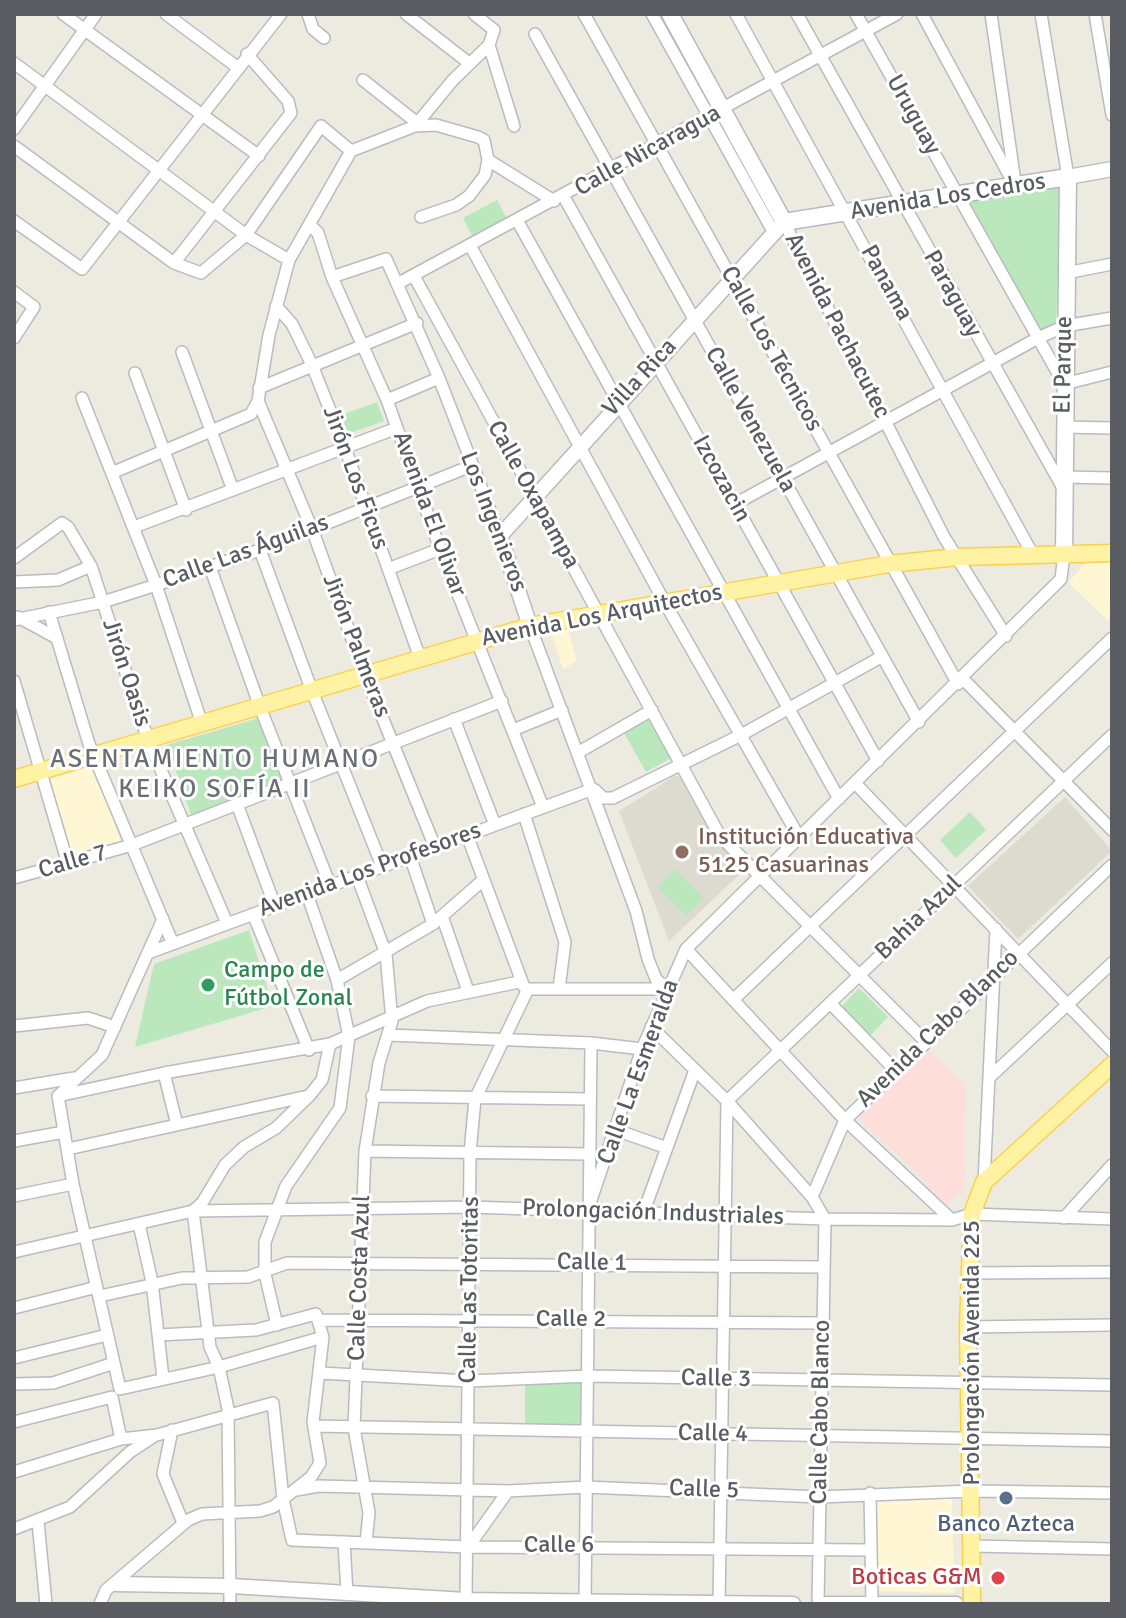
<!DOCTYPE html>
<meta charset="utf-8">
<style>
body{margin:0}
#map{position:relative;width:1126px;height:1618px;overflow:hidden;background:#edebe0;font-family:Signika,sans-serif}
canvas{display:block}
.frame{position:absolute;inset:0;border:16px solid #595d62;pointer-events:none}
</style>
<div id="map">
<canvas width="1126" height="1618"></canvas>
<div class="frame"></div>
</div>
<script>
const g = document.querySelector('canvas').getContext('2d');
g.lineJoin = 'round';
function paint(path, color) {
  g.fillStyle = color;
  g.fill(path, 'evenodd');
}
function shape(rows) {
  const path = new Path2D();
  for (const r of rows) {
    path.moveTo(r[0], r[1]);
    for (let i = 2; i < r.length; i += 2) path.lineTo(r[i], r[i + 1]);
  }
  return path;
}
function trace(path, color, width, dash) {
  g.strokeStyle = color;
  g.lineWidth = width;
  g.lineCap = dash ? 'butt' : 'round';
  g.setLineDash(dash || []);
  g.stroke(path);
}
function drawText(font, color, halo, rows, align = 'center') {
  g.font = font + ' Signika,sans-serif';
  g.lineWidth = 6;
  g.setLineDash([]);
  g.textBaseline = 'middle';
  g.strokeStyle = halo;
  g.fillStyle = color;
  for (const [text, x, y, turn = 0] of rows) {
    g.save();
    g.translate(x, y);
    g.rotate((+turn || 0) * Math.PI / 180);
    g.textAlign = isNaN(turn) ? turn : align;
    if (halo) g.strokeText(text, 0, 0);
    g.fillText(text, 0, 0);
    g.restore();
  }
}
paint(shape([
 [1090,559,1112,559,1109,622,1068,582],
 [567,625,577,661,563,669,550,630],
 [94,766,121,842,72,856,47,780],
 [874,1497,952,1499,954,1593,875,1591]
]), '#fff6d3');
paint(shape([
 [675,776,683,777,744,870,669,941,619,811],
 [1065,797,1112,851,1018,939,968,886]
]), '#dddacf');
paint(shape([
 [930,1050,966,1085,965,1189,948,1204,941,1204,927,1189,929,1184,861,1121,860,1116]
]), '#fddeda');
paint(shape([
 [1061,184,1056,325,1037,332,964,199],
 [497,200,508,221,474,239,463,218],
 [377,402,384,421,348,434,341,415],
 [259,718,284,782,191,815,167,745],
 [649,719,671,758,646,772,624,733],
 [970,812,986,830,956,858,940,840],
 [675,869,704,898,686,916,657,887],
 [249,930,273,1006,135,1047,154,964],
 [859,988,888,1017,869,1037,840,1008],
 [525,1380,583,1380,581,1427,525,1425]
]), '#bae7bc');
const minor = shape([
 [63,14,259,156],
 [166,14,237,67],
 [308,14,313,29,324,38],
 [406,14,469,63],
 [584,14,958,684],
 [652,14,774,233],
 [736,14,1033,555],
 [797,14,1063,488],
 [856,14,1064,384,1112,372],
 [922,14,1015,186],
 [991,14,1015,182],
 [1041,14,1068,177],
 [1095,14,1112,115],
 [535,34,919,722],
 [489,45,514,126],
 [14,63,246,235,289,260,269,335,258,401,251,414,114,472],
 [363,80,416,122],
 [415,126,453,80,489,45,494,30,474,14],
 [14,129,96,14],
 [14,146,174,263,201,273,246,235,321,126,351,151],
 [564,197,878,761],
 [421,217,456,205,469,196,485,175,488,160],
 [517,220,839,799],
 [14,221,82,269,281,14],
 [784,222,944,537,1006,636],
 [310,225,318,233,332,277,387,400,440,549,543,807],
 [471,247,665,603,799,837],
 [289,260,351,151,415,126,436,125,478,137,484,140,488,160,554,201],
 [174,263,291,113,288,101,247,54],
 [1066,273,1112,264],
 [414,276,720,836,925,1041],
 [332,277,386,259,439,378,500,536],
 [397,284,897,14],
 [14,292,34,307,14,338],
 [276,306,292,324,312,365,345,448,420,658],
 [182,352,233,490],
 [135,373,186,510],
 [259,388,417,323],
 [82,398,156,585,202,724],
 [387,400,439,378],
 [258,401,312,529,365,675,435,847],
 [1063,427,1112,428],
 [1063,477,1112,478],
 [735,504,1038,338,1065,326,1112,318],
 [134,527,397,428],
 [260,550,312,691,382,866],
 [14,558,62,523,68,527,91,566,148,740,227,923],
 [210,567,260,707,330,885],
 [388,569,440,549],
 [14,582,58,580,91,566],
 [49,612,89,744,173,944],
 [18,617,55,637],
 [14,620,103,602,156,585,260,550,471,466],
 [530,626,636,911,648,959,656,979,666,989],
 [963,679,1112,830],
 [14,681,68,864],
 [454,719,495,825],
 [513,730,562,710],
 [579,752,652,710],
 [855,783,1112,1051],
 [595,790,603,798,613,798,741,735,881,657],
 [237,804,275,906],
 [524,814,565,942,559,989],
 [467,835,524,987],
 [410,856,433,924],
 [357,876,386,954,392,1021,379,1063,365,1151,354,1428,369,1513,366,1542],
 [14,878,132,845,502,701],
 [253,914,309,1050],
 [442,916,468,991],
 [163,919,102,1055,58,1096,73,1184,120,1389,219,1367,323,1337],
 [686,949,845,1120,952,1220],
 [148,953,593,789],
 [337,980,433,924,482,881],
 [528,989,666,989],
 [733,1000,1112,638],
 [830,1003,895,1070],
 [14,1026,88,1018,115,1027],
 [651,1027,727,1101,812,1197],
 [388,1035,591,1043,642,1049],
 [164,1073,177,1125],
 [991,1076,1112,963],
 [14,1088,74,1078],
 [58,1096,164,1073,330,1044],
 [372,1096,588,1099],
 [616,1130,667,1148],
 [14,1141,64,1132],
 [68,1149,308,1096],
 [365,1151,588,1154],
 [984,1182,996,929],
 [14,1196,73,1184],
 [588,1209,642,1049,686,949,1061,579,1064,554],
 [193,1211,202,1203,225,1165,244,1147,276,1128,309,1096,322,1080,330,1044,427,1001,519,982],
 [193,1211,210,1347,219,1367,228,1409,230,1604],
 [644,1211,695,1070],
 [1064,1218,1112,1165],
 [139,1224,152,1282,163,1378],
 [14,1252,193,1211,471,1207,825,1219,952,1220,972,1214,1112,1219],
 [970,1273,1112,1272],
 [100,1296,182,1278,248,1277,287,1263,822,1267],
 [14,1308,97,1287],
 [321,1320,822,1323],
 [277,1325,265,1274,265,1242,286,1186,340,1108,349,1036,337,980,307,894],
 [968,1327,1112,1325],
 [14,1358,107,1335],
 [320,1373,469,1381,589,1376,1112,1385],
 [14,1384,53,1383,114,1363],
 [14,1422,112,1397,121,1439],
 [314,1426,1112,1441],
 [172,1430,163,1474,183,1523],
 [14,1472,121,1439,157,1435,273,1403,283,1499,292,1540,468,1547,869,1550],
 [296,1490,319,1486,508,1491,586,1487,819,1497,972,1491,1112,1493],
 [870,1493,872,1601],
 [38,1522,46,1604],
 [14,1529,70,1507,130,1452,153,1437],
 [344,1542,347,1593],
 [469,1546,508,1491],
 [973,1546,1112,1549],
 [100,1604,106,1590,188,1520,202,1514,260,1511,273,1507,311,1477,320,1463,313,1422,323,1337,316,1314,256,1330,158,1335],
 [466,1604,470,1153,475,1099,528,989],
 [585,1604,591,1043],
 [719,1604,727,1101,1112,735],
 [818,1604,825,1219,812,1197,845,1120,1112,865]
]);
const tertiary = shape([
 [1068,177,1112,169],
 [530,626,500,536,784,222],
 [116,1584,231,1586,466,1600,793,1604],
 [825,1604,956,1604]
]);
const secondary = shape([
 [670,14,784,222,1068,177,1064,554]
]);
const primary = shape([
 [14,779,530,626,889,564,958,557,1112,553],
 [972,1604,968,1327,972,1214,984,1182,1112,1065]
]);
trace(minor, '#b8bbc0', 14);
trace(tertiary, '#b8bbc0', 17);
trace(secondary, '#b6bac0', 19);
trace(primary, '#fbd04b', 19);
trace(minor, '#fff', 11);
trace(tertiary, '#fff', 14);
trace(secondary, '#fff', 16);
trace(primary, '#fff3a3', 16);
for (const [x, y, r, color] of [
 [682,852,8,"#8d6e63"],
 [208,985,8,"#2e9e5b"],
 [1006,1498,8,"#5c6f8a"],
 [998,1578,8,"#e0444e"]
]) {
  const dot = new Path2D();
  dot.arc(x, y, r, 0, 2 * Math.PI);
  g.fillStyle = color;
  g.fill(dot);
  trace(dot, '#fff', 3);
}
drawText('24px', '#595d62', '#fff', [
 ["Uruguay",913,115,61],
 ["Calle Nicaragua",648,151,-29],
 ["Avenida Los Cedros",948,197,-9],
 ["Panama",886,283,61],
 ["Paraguay",952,294,61],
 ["Avenida Pachacutec",837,326,63],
 ["Calle Los Técnicos",771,349,61],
 ["El Parque",1064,365,-89],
 ["Villa Rica",640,378,-47],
 ["Calle Venezuela",750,420,61],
 ["Jirón Los Ficus",355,478,70],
 ["Izcozacin",721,479,61],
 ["Calle Oxapampa",533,495,61],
 ["Avenida El Olivar",429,514,70],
 ["Los Ingenieros",493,522,69],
 ["Calle Las Águilas",246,552,-20],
 ["Avenida Los Arquitectos",602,616,-11],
 ["Jirón Palmeras",356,646,69],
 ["Jirón Oasis",126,673,72],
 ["Calle 7",73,862,-16],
 ["Avenida Los Profesores",370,870,-20],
 ["Bahia Azul",919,918,-44],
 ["Avenida Cabo Blanco",938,1029,-44],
 ["Calle La Esmeralda",639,1072,-70],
 ["Prolongación Industriales",653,1213,2],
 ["Calle 1",592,1263,1],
 ["Calle Costa Azul",360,1278,-88],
 ["Calle Las Totoritas",470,1290,-89],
 ["Calle 2",571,1320],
 ["Prolongación Avenida 225",973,1353,-90],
 ["Calle 3",716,1379,1],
 ["Calle Cabo Blanco",821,1412,-89],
 ["Calle 4",713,1434,1],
 ["Calle 5",704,1490,2],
 ["Calle 6",559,1546]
]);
drawText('24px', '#785e54', '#fff', [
 ["Institución Educativa",698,838],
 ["5125 Casuarinas",698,866]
], 'left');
drawText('24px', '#27864d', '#fff', [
 ["Campo de",224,971],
 ["Fútbol Zonal",224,999]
], 'left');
drawText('24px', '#4e5e75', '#fff', [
 ["Banco Azteca",1006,1525]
]);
drawText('24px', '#be3a42', '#fff', [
 ["Boticas G&M",982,1578]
], 'right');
g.letterSpacing = '2px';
drawText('26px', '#6a6f75', '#fff', [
 ["ASENTAMIENTO HUMANO",215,760],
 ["KEIKO SOFÍA II",215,790]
]);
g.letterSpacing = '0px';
</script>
